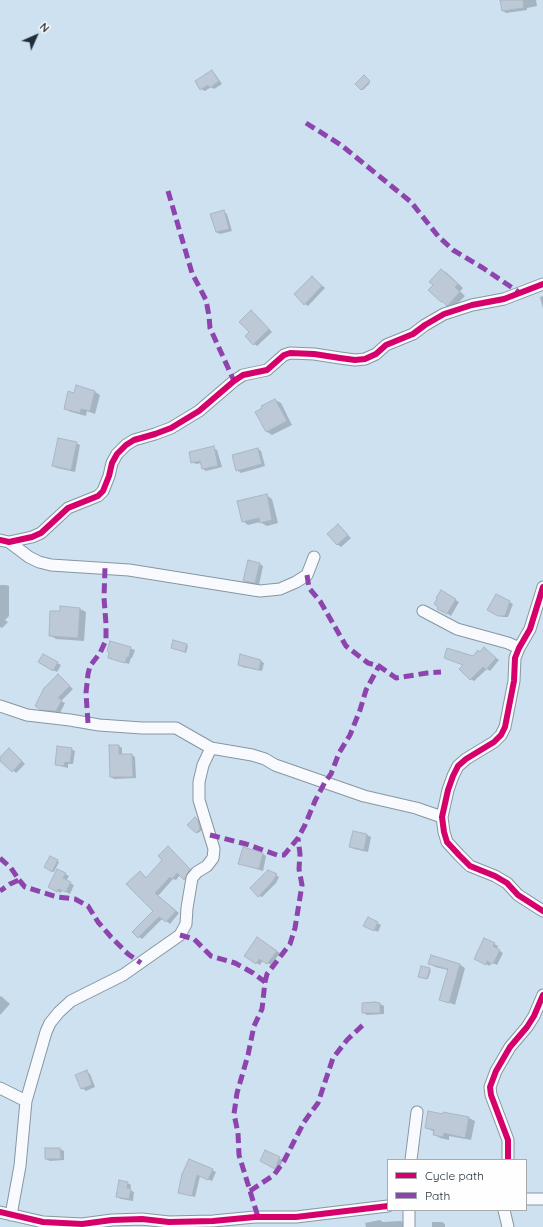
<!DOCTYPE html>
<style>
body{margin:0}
#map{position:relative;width:543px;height:1227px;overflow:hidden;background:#cee1f0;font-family:Quicksand,sans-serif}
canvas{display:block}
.legend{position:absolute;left:387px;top:1159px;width:140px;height:52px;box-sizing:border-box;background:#fefefe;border:1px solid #a6abaf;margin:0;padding:5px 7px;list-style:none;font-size:12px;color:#212e39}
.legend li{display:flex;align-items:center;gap:8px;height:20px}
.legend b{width:20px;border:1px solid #a6abaf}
.north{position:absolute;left:16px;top:16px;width:40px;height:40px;-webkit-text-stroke:3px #fefefe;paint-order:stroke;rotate:45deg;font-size:11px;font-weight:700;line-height:16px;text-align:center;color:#212e39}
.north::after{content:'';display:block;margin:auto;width:14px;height:18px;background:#212e39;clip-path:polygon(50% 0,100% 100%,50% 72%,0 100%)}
</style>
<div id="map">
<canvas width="543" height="1227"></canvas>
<ul class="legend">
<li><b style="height:5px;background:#d6006c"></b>Cycle path</li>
<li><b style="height:5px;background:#8e44ad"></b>Path</li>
</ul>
<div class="north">N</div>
</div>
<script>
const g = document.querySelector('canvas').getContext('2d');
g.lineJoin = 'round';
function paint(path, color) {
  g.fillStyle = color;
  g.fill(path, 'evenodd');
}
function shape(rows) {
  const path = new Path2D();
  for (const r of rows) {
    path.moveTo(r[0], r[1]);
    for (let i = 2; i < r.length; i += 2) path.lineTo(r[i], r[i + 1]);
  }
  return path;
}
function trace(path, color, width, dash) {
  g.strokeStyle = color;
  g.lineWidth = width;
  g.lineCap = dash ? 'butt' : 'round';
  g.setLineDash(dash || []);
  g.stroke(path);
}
paint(shape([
 [501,0,536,0,537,6,527,8,527,10,506,13,503,11],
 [212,72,215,74,222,84,214,89,211,87,205,91,201,89],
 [365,77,370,83,363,90,361,89],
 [223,211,227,214,232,231,220,234,216,232],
 [442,270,447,273,463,288,460,291,465,296,453,308,442,302,430,290,434,285],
 [312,277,325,288,308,306,305,304],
 [543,296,543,309,540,297],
 [251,311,255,314,272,332,257,346,254,344,250,332],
 [95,392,100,395,95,414,87,411,86,416,71,412,65,409,74,394],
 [275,400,281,403,292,425,272,435,266,431],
 [76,443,80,445,75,472,57,468,53,466],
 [213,448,217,450,222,467,206,471,203,469,201,463,196,464,192,462],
 [258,449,261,451,265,466,241,473,237,470],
 [266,495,272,499,278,523,267,526,260,522,248,525,243,521],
 [338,525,351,538,341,547,337,544],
 [260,564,263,566,259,585,248,583,245,581],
 [0,585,6,585,9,586,9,616,5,620,8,622,2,628,0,627],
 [441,591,459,602,451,616,439,608],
 [497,595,513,604,508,617,503,617,491,612],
 [61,607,80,609,86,612,84,641,56,639,50,635,61,612],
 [111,643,135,650,132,658,131,658,129,664,109,657],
 [187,645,188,646,186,653,172,648],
 [484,649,499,660,490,671,487,669,474,681,470,679,464,665,445,658,473,657,481,653],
 [43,655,61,665,57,672,39,662],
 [261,661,264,663,262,671,242,667,239,664],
 [58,675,73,689,61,701,65,703,60,713,46,711,36,706],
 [119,746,122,748,122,755,132,755,135,757,136,778,114,779,111,777],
 [71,749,75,751,73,764,68,764,68,768,60,766,56,764],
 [13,752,25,764,16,773,0,759],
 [197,819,199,822,202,830,198,833,196,832],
 [354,832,367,835,371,837,368,852,354,849,350,847],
 [168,847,193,872,188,881,180,875,176,880,173,879,158,896,179,913,170,924,163,918,142,939,139,937,155,911,140,872,147,878,164,859],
 [263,854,266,856,263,871,239,863],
 [50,857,59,862,54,872,45,867],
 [269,871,279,877,276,883,262,897,259,896],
 [65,874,69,876,66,881,74,885,70,894,62,890,61,893,53,889],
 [369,918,381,925,378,932,365,925],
 [485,939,498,946,497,949,503,953,497,965,491,962,490,966,475,958],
 [261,941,280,953,271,965,263,960,260,965,245,956],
 [430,963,459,964,465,968,455,1005,440,999,448,970,435,967],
 [429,969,431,970,428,979,420,977],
 [1,996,10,1004,0,1015,0,997],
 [380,1004,384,1006,384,1014,367,1015,363,1012],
 [86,1071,90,1074,95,1087,86,1091,82,1088],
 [444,1113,469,1118,475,1121,471,1140,449,1136,449,1140,440,1138,435,1135,435,1132,426,1128,444,1115],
 [46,1149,60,1149,64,1151,64,1160,50,1161,46,1159],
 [265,1152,283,1160,279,1170,264,1163],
 [190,1160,216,1172,212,1181,200,1176,195,1197,179,1192],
 [127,1183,131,1185,130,1190,134,1192,133,1201,121,1199,118,1197],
 [380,1220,383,1222,401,1221,404,1223,404,1227,366,1227,365,1223],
 [432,1222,442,1222,445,1224,445,1227,432,1227]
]), '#0003');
const building = shape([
 [500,0,523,0,524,8,502,11,500,0],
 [212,70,219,81,210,88,208,85,200,90,195,81,212,70],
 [364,75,370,81,361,90,355,84,364,75],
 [224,210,229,229,216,232,210,214,224,210],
 [441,269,458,284,455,287,460,292,447,306,442,301,441,302,428,290,433,285,429,282,441,269],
 [312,276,322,286,304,305,294,294,312,276],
 [251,310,269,329,253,345,245,336,249,332,239,322,251,310],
 [76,385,95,391,90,411,81,409,80,413,64,409,68,391,74,393,76,385],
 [275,399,287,421,266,432,255,412,262,408,261,406,275,399],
 [58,438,77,442,71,470,52,466,58,438],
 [214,446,218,466,202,469,200,461,191,463,189,452,214,446],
 [258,448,262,464,236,471,232,455,258,448],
 [267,494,272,520,260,523,259,518,242,522,237,501,267,494],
 [338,524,348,535,337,545,327,534,338,524],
 [248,560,260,563,255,583,243,581,248,560],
 [441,590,456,599,447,614,437,609,438,607,434,604,437,599,436,598,441,590],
 [496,594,510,601,505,616,498,616,487,610,496,594],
 [60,606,80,608,78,638,49,636,50,611,60,611,60,606],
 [173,640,187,644,185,652,171,648,173,640],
 [110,641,131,647,129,657,127,657,125,663,108,658,109,652,107,651,110,641],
 [484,647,496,658,486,670,483,667,470,680,459,669,463,665,444,658,447,648,473,656,478,650,480,652,484,647],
 [43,654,58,662,53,671,38,662,43,654],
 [240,654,261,660,259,670,238,665,240,654],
 [58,674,70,686,58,698,62,700,56,711,41,710,35,706,44,688,58,674],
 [109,745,119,745,119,754,132,754,133,777,110,777,109,745],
 [57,746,72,748,70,763,65,762,64,766,55,765,57,746],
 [9,748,22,761,12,772,0,761,0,757,9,748],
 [195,817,198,820,200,829,196,833,187,825,195,817],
 [353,831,367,834,364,850,349,847,353,831],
 [168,846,190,869,184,880,177,873,172,879,170,877,155,893,176,911,166,922,159,917,138,938,132,932,153,911,126,884,140,871,146,878,162,860,158,856,168,846],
 [243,847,263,853,259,869,238,864,243,847],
 [50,856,58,860,52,872,44,867,50,856],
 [57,869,66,873,63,878,71,882,66,892,58,889,57,892,48,887,57,869],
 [268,870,277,874,273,881,258,897,250,888,268,870],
 [368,917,378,922,374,931,363,926,368,917],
 [257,937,277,951,267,964,259,959,256,964,244,956,257,937],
 [484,938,495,943,493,946,500,950,493,964,487,961,486,965,474,959,484,938],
 [431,955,460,964,449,1003,439,1000,448,969,428,964,431,955],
 [421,966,430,968,427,979,418,977,421,966],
 [375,1002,380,1003,380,1013,362,1013,362,1003,375,1002],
 [87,1070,92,1085,81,1089,75,1075,87,1070],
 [428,1111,443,1114,443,1112,469,1117,465,1138,444,1133,443,1137,433,1135,434,1130,425,1128,428,1111],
 [45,1148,60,1148,61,1159,45,1159,45,1148],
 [265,1150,280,1157,275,1169,260,1161,265,1150],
 [189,1159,213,1169,208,1180,197,1175,192,1196,178,1193,182,1174,189,1159],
 [119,1180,128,1182,127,1188,131,1189,129,1199,116,1197,119,1180]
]);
paint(building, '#bdc9d6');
trace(building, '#aab6c3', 1);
const minor = shape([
 [0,540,9,542,32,537,41,533,68,508,98,496,103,491,109,476,112,463,117,454,126,445,134,440,155,434,171,428,199,411,234,381,243,375,267,370,284,355,290,353,314,354,340,358,355,360,365,359,376,354,386,345,413,334,425,325,444,314,472,305,504,299,543,284],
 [9,542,29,557,39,562,51,565,129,570,260,591,280,589,296,582,307,575,314,557],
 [543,587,530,629,519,648,515,658,514,681,505,727,501,735,494,742,466,759,458,766,453,776,448,790,442,817,444,832,447,842,459,855,470,866,495,876,507,883,518,895,543,911],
 [423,611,457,629,508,643,519,648],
 [0,706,27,715,70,720,99,725,142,728,176,728,211,748,252,755,265,759,275,765,364,796,416,808,442,817],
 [0,1088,26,1101],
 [411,1160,417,1112],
 [508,1160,508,1140,491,1095,490,1087,496,1071,510,1047,527,1027,534,1016,543,995],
 [526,1199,543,1199],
 [504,1210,508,1227],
 [0,1212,43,1222,82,1224,112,1220,142,1219,169,1222,213,1221,255,1217,296,1217,388,1206],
 [11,1215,20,1166,26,1101,46,1032,50,1023,59,1012,71,1001,123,975,180,935,186,924,187,908,192,878,197,872,207,866,213,858,214,849,199,800,199,782,203,765,211,748],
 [409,1227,409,1210]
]);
trace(minor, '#8796a1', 13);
trace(minor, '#f8fafd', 11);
trace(shape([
 [306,123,341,145,411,202,438,236,453,250,483,268,520,293],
 [168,191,192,273,206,300,209,316,210,328,234,381],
 [307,575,309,588,320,601,346,646,368,663,379,666,396,678,427,673,441,672],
 [88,723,86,693,88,674,90,666,100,653,106,640,106,624,104,598,105,568],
 [210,835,246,844,277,855,284,855,298,838,305,825,315,801,325,782,331,774,339,753,350,735,360,710,366,690,379,666],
 [0,858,11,868,19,880,10,884,0,891],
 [19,880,25,887,57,897,75,899,88,906,98,922,111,937,128,954,141,963],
 [180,935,194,939,211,956,235,963,253,973,265,982,262,1009,254,1026,248,1055,237,1093,234,1114,238,1133,239,1155,258,1217],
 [265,982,267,974,290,944,295,928,302,885,299,869,300,854,298,838],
 [250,1191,274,1175,284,1161,304,1122,318,1103,333,1058,347,1040,366,1022]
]), '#8e44ad', 5, [10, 5]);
trace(shape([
 [0,540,9,542,32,537,41,533,68,508,98,496,103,491,109,476,112,463,117,454,126,445,134,440,155,434,171,428,199,411,234,381,243,375,267,370,284,355,290,353,314,354,340,358,355,360,365,359,376,354,386,345,413,334,425,325,444,314,472,305,504,299,543,284],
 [543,587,530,629,519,648,515,658,514,681,505,727,501,735,494,742,466,759,458,766,453,776,448,790,442,817,444,832,447,842,459,855,470,866,495,876,507,883,518,895,543,911],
 [508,1160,508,1140,491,1095,490,1087,496,1071,510,1047,527,1027,534,1016,543,995],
 [0,1212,43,1222,82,1224,112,1220,142,1219,169,1222,213,1221,255,1217,296,1217,388,1206]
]), '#d6006c', 6);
</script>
